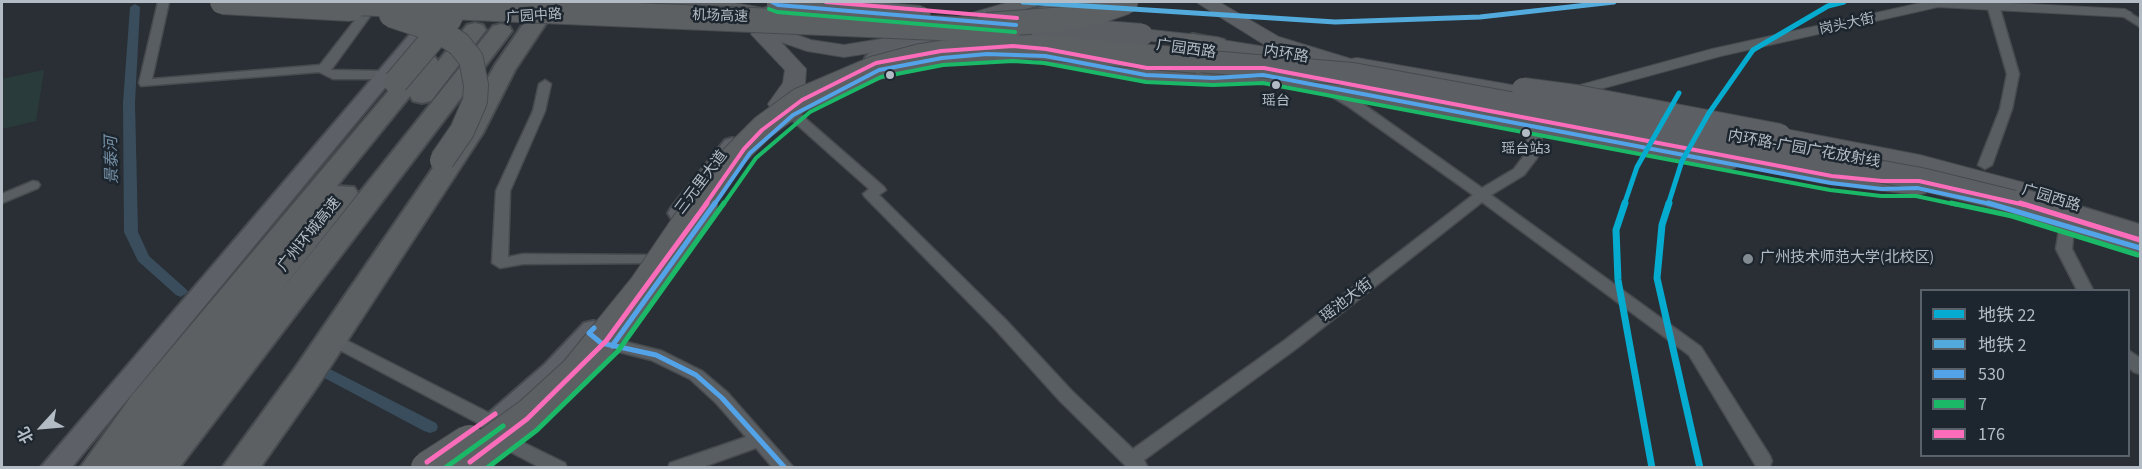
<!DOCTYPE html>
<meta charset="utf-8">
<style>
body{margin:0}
#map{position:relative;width:2142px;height:469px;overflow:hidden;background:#292f34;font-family:"Source Sans 3","Noto Sans SC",sans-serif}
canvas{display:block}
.frame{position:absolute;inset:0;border:3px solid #b3bcc5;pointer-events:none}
.legend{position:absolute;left:1920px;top:289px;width:210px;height:168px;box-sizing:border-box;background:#1d262e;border:2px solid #59626a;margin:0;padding:8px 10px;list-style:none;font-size:18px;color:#b3bcc5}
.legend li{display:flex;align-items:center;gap:12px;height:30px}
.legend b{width:30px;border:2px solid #59626a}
.north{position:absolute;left:12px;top:397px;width:60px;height:60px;-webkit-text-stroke:4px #1d262e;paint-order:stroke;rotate:244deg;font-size:16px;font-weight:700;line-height:24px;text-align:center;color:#b3bcc5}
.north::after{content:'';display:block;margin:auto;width:21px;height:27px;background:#b3bcc5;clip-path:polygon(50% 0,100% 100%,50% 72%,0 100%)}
</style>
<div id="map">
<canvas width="2142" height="469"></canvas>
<div class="frame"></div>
<ul class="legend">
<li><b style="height:8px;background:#06acd0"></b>地铁 22</li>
<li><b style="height:8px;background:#53aadc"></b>地铁 2</li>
<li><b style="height:8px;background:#53a3e8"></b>530</li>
<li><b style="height:8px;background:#1ab867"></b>7</li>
<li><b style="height:8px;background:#fb6dba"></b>176</li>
</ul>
<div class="north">北</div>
</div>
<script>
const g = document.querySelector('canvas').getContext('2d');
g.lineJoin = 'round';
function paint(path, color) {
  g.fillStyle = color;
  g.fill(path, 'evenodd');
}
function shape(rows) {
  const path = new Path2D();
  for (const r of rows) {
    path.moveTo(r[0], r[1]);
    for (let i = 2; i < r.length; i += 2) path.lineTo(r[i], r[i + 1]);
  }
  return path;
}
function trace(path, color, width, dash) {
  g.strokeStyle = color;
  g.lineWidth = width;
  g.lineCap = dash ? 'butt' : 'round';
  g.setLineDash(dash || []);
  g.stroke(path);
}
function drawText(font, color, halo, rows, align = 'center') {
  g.font = font + ' "Source Sans 3","Noto Sans SC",sans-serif';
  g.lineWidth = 5;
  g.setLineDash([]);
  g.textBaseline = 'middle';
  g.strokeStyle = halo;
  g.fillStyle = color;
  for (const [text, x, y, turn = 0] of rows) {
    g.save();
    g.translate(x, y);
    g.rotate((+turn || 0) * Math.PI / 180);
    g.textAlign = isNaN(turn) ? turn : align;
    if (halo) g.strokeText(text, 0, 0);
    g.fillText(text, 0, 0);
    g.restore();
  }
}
paint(shape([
 [44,70,36,121,2,129,2,79]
]), '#293c3b');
paint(shape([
 [135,4,140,7,135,103,138,232,149,256,186,289,188,292,181,297,176,295,138,261,124,232,123,103,130,7,135,4],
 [322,365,436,423,438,427,436,431,430,433,424,431,317,374,314,370,317,366,322,365]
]), '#394d5d');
const minor = shape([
 [158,2,169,2,152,79,320,65,366,6,370,5,376,8,331,70,385,71,391,75,385,79,333,79,319,72,141,86,139,83,158,2],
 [1993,2,1999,5,2019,74,2012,109,1992,165,1985,169,1978,165,2000,109,2007,74,1987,5,1993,2],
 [2125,10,2140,19,2140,27,2121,15,2119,13,2125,10],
 [545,80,551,84,545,111,510,191,508,257,523,254,648,255,656,260,653,263,523,264,500,268,492,263,496,191,533,111,539,84,545,80],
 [1321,81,1359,101,1482,188,1514,169,1523,157,1534,113,1541,109,1546,110,1548,113,1537,158,1524,175,1491,195,1701,347,1770,456,1772,461,1770,466,1756,466,1689,355,1482,202,1297,348,1144,460,1148,468,1128,468,1060,401,994,328,865,197,863,194,869,189,786,115,793,111,798,112,884,187,886,190,879,195,1006,320,1072,391,1133,449,1285,340,1473,195,1349,107,1317,88,1317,82,1321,81],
 [33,181,38,182,40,185,38,188,2,203,2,194,33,181],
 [2067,219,2074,224,2072,249,2093,290,2077,290,2056,249,2060,224,2067,219],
 [598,335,662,351,702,371,728,393,794,468,773,468,756,448,700,468,668,468,670,463,746,437,716,403,690,379,651,360,592,345,590,341,592,337,598,335],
 [340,337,501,419,504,424,501,429,495,431,489,429,334,347,332,343,334,339,340,337],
 [2128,350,2140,358,2140,374,2134,372,2128,367,2128,350],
 [510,436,565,463,567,468,541,468,503,448,501,443,503,438,510,436]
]);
const tertiary = shape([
 [1925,2,1992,2,2125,9,2132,13,2125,17,1938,7,1721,56,1575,96,1567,91,1569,88,1712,49,1925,2]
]);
const secondary = shape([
 [1060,2,1084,2,1082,6,1025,22,1016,17,1019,13,1060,2],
 [429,18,435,19,438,23,435,27,71,468,40,468,423,19,429,18],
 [957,26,963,27,966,31,963,35,874,63,865,58,868,54,957,26],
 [732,138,739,140,742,144,687,218,671,218,668,213,671,208,725,140,732,138],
 [593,321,602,323,605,329,563,376,504,431,494,434,484,431,480,424,484,417,545,364,584,323,593,321]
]);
const primary = shape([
 [629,2,729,2,763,8,770,6,780,12,769,21,775,27,811,40,844,45,881,39,1010,2,1039,2,1036,6,883,51,844,57,807,51,781,42,806,69,805,84,787,109,779,111,771,109,768,104,783,83,785,70,751,34,755,29,747,20,751,15,693,9,634,12,624,6,629,2],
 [1196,2,1219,2,1279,37,1351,59,1357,58,1546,91,1554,93,1557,98,1554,103,1546,105,1348,67,1335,66,1265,45,1196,2],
 [1142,29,1217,37,1224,39,1227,43,1224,47,1217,49,1135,39,1132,35,1135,31,1142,29],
 [1043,50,1146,69,1213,72,1259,68,1727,156,1735,158,1739,163,1735,168,1727,170,1264,81,1213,84,1146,81,1036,60,1033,56,1036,52,1043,50]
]);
const trunk = shape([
 [1216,39,1347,60,1354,62,1357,66,1354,70,1347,72,1209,49,1206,45,1209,41,1216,39],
 [1780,128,1920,155,2025,183,2028,188,2025,193,2016,195,1917,169,1772,140,1769,135,1772,130,1780,128],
 [1702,145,1822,169,1917,181,1926,183,1929,188,1926,193,1917,195,1822,183,1694,157,1690,152,1694,147,1702,145]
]);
const motorway = shape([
 [538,12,546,14,549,19,515,70,483,133,319,384,260,468,222,468,295,368,457,133,495,65,530,14,538,12],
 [475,23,483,25,486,30,431,101,422,103,413,101,410,96,337,186,354,187,358,193,276,297,493,26,501,24,509,26,512,31,179,468,141,468,143,465,141,468,80,468,132,395,418,56,434,56,438,61,436,64,467,25,475,23],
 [1193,34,1224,40,1227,45,1224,50,1216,52,1185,46,1182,41,1185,36,1193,34]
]);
trace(minor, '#474b4f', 3);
trace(tertiary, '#474b4f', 2);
trace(secondary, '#474b4f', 4);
trace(primary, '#474c51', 2);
trace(trunk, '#464b4f', 2);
trace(motorway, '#464b4f', 4);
paint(minor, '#595e63');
paint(tertiary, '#595e63');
paint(secondary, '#5d6167');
paint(primary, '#5b5f64');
paint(trunk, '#5c6064');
paint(motorway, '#5d6063');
const primaryBridge = shape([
 [778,5,920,17],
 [1040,27,1142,35]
]);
const trunkBridgeFar1 = shape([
 [1198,61,1353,74,1921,179,2027,205],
 [1523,89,1576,96,1780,135]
]);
const trunkBridge = shape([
 [2022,203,2140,239]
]);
const motorwayBridgeFar1 = shape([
 [222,2,351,9],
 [332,2,1008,31],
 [391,15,439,31,459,44,471,59,476,85,475,101,462,131,442,160],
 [987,25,1065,19,1098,12,1126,2],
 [396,82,451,17],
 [701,205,734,156,763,127,800,100,875,68,920,56,959,50,1034,47,1198,61]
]);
const motorwayBridge = shape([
 [427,468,469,441],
 [455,468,530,414,576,372,645,287,702,203]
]);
trace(primaryBridge, '#474c51', 24, []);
trace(trunkBridgeFar1, '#464b4f', 24, []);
trace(trunkBridge, '#464b4f', 31, []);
trace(motorwayBridgeFar1, '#464b4f', 26, []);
trace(motorwayBridge, '#464b4f', 34, []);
trace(primaryBridge, '#5b5f64', 22);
trace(trunkBridgeFar1, '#5c6064', 22);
trace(trunkBridge, '#5c6064', 28);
trace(motorwayBridgeFar1, '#5d6063', 24);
trace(motorwayBridge, '#5d6063', 32);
trace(shape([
 [772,2,778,5,1016,25],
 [714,205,750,153,793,115,879,70,942,58,987,54,1045,56,1146,75,1213,78,1263,75,1831,183,1882,189,1917,188,1995,205]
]), '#53a3e8', 4);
trace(shape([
 [1988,203,2140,248],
 [594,328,589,333,601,343,656,355,696,375,722,398,785,468],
 [612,346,715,203]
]), '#53a3e8', 5);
trace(shape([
 [769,9,777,12,1015,32],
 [723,205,756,158,810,112,881,77,943,65,1013,61,1044,63,1146,82,1213,85,1263,83,1830,190,1881,196,1916,196,1958,205]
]), '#1ab867', 4);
trace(shape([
 [1951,203,2012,216,2138,255],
 [445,468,503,426],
 [487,468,537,430,618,351,724,203]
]), '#1ab867', 5);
trace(shape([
 [826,2,1017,18],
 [705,205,744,149,762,130,802,100,876,63,941,51,1013,46,1046,49,1147,68,1264,68,1832,176,1882,181,1919,181,2025,205]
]), '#fb6dba', 4);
trace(shape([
 [2020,203,2140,240],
 [427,462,495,414],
 [470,462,527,419,606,341,707,203]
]), '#fb6dba', 5);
trace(shape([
 [1624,205,1637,167,1679,93],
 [1668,205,1682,161,1709,113,1753,50,1828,6,1844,2]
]), '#06acd0', 5);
trace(shape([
 [1625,203,1616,230,1618,280,1652,468],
 [1669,203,1662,225,1657,278,1700,468]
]), '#06acd0', 7);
trace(shape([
 [1023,2,1335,22,1480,17,1614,2]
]), '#53aadc', 5);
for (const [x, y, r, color] of [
 [890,75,5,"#b3bcc5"],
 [1276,85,5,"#b3bcc5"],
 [1526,133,5,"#b3bcc5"],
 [1748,259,6,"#838b92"]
]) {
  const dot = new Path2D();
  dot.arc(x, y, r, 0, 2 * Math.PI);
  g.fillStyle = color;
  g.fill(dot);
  trace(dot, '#1d262e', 2);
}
drawText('14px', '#b3bcc5', '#1d262e', [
 ["广园中路",534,17,-4],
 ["机场高速",720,17,2],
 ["岗头大街",1847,25,-12]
]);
drawText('14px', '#b3bcc5', '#1d262e', [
 ["瑶台",1276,102],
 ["瑶台站3",1526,150]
]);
drawText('15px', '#b3bcc5', '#1d262e', [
 ["广园西路",1186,50,8],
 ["内环路",1286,55,9],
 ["内环路-广园广花放射线",1804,150,10],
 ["三元里大道",702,183,-53],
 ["广园西路",2051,199,17],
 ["广州环城高速",310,235,-51],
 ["瑶池大街",1347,301,-37]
]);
drawText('15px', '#b3bcc5', '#1d262e', [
 ["广州技术师范大学(北校区)",1760,259]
], 'left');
drawText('italic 16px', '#7691a7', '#1d262e', [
 ["景泰河",113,160,-91]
]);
</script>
